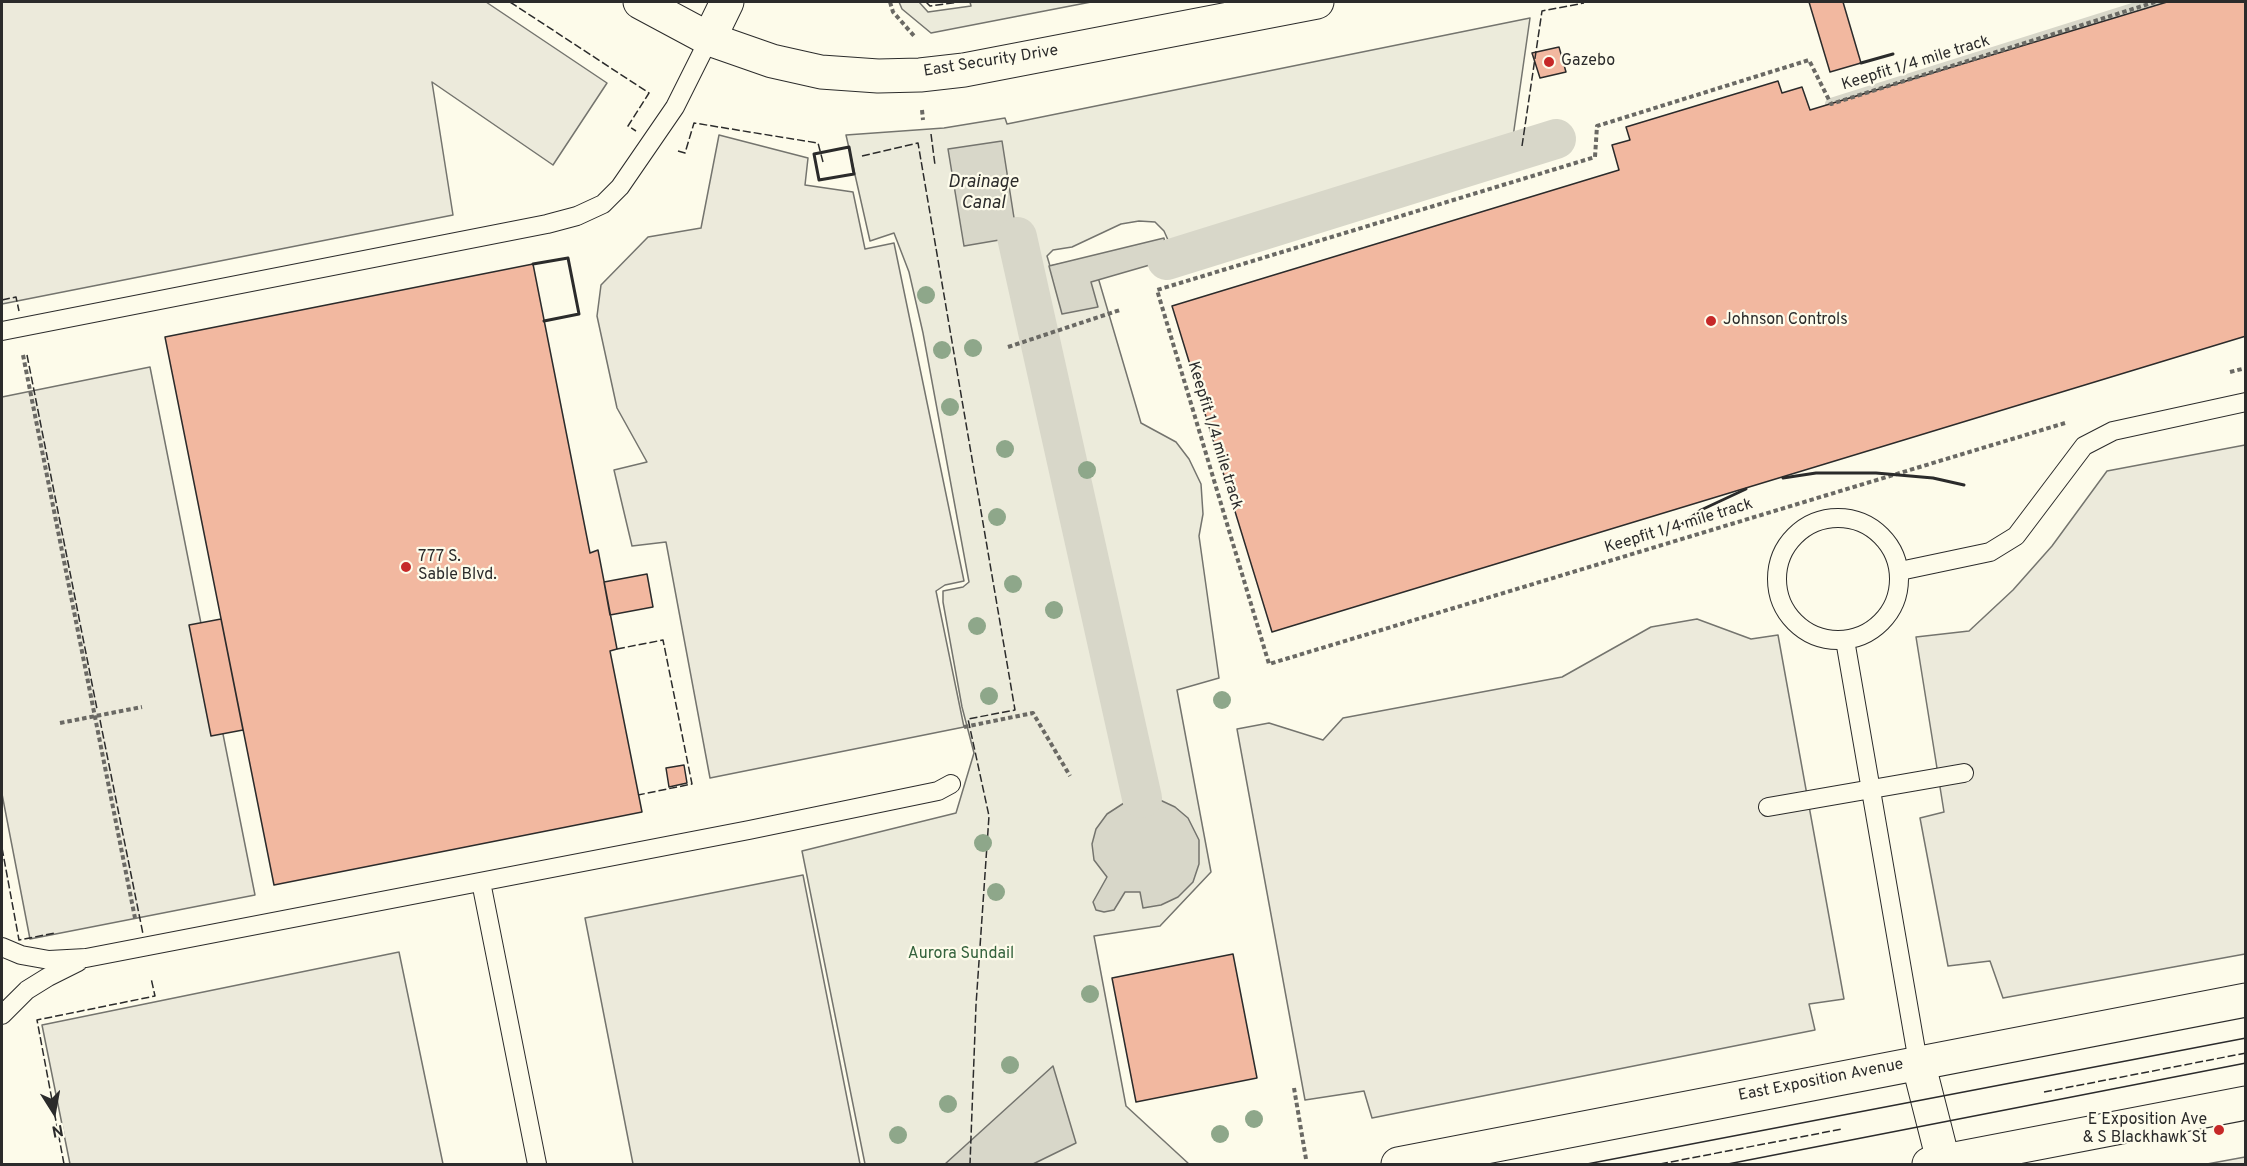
<!DOCTYPE html>
<style>
body{margin:0}
#map{position:relative;width:2247px;height:1166px;overflow:hidden;background:#fdfbea;font-family:Overpass,sans-serif}
canvas{display:block}
.frame{position:absolute;inset:0;border:3px solid #2b2b2b;pointer-events:none}
.north{position:absolute;left:24px;top:1082px;width:60px;height:60px;-webkit-text-stroke:4px #fdfbea;paint-order:stroke;rotate:169deg;font-size:16px;font-weight:700;line-height:24px;text-align:center;color:#2b2b2b}
.north::after{content:'';display:block;margin:auto;width:21px;height:27px;background:#2b2b2b;clip-path:polygon(50% 0,100% 100%,50% 72%,0 100%)}
</style>
<div id="map">
<canvas width="2247" height="1166"></canvas>
<div class="frame"></div>
<div class="north">N</div>
</div>
<script>
const g = document.querySelector('canvas').getContext('2d');
g.lineJoin = 'round';
function paint(path, color) {
  g.fillStyle = color;
  g.fill(path, 'evenodd');
}
function shape(rows) {
  const path = new Path2D();
  for (const r of rows) {
    if (r.length === 3) {
      path.moveTo(r[0] + r[2], r[1]);
      path.arc(r[0], r[1], r[2], 0, 2 * Math.PI);
      continue;
    }
    path.moveTo(r[0], r[1]);
    for (let i = 2; i < r.length; i += 2) path.lineTo(r[i], r[i + 1]);
  }
  return path;
}
function trace(path, color, width, dash) {
  g.strokeStyle = color;
  g.lineWidth = width;
  g.lineCap = dash ? 'butt' : 'round';
  g.setLineDash(dash || []);
  g.stroke(path);
}
function drawText(font, color, halo, rows, align = 'center') {
  g.font = font + ' Overpass,sans-serif';
  g.lineWidth = 4.5;
  g.setLineDash([]);
  g.textBaseline = 'middle';
  g.strokeStyle = halo;
  g.fillStyle = color;
  for (const [text, x, y, turn = 0] of rows) {
    g.save();
    g.translate(x, y);
    g.rotate((+turn || 0) * Math.PI / 180);
    g.textAlign = isNaN(turn) ? turn : align;
    if (halo) g.strokeText(text, 0, 0);
    g.fillText(text, 0, 0);
    g.restore();
  }
}
const green = shape([
 [899,2,919,2,928,12,971,6,970,2,1091,2,931,33,902,9,899,2],
 [1530,18,1512,144,1172,249,1164,231,1155,222,1139,221,1121,224,1072,247,1053,250,1047,256,1050,266,1092,257,1141,423,1176,442,1189,459,1201,484,1203,514,1199,536,1219,678,1177,690,1211,872,1160,926,1094,936,1126,1106,1189,1164,865,1164,802,851,956,813,974,753,962,707,943,602,943,591,963,587,969,582,923,333,909,272,894,233,870,241,846,135,944,128,1005,118,1007,124,1530,18]
]);
paint(green, '#ecebdb');
trace(green, '#74746e', 1.5);
const parking = shape([
 [2,2,486,2,607,83,553,165,432,82,453,215,2,304,2,2],
 [719,135,808,158,805,185,853,192,865,249,894,243,964,581,945,585,936,591,964,727,710,778,666,542,632,546,614,470,647,462,617,408,597,316,601,285,648,237,701,228,719,135],
 [150,367,255,895,30,939,2,794,2,397,150,367],
 [2245,445,2245,954,2003,998,1990,961,1948,966,1920,818,1944,812,1916,637,1969,631,2013,590,2052,546,2107,471,2245,445],
 [1697,619,1751,639,1778,635,1844,999,1809,1004,1815,1030,1372,1118,1364,1091,1305,1100,1237,729,1269,723,1323,740,1343,718,1562,677,1651,627,1697,619],
 [803,875,860,1164,633,1164,585,918,803,875],
 [399,952,443,1164,70,1164,42,1025,399,952],
 [2245,1157,2245,1164,2207,1164,2245,1157]
]);
paint(parking, '#eceadb');
trace(parking, '#74746e', 1.5);
const water = shape([
 [1002,141,1017,237,964,246,948,149,1002,141],
 [1164,238,1167,260,1091,282,1098,307,1062,314,1049,266,1164,238],
 [1142,798,1160,800,1175,807,1188,818,1199,840,1199,864,1193,882,1178,897,1161,905,1143,908,1140,892,1125,892,1114,910,1104,912,1096,910,1093,902,1107,877,1094,860,1092,844,1096,829,1107,814,1124,803,1142,798],
 [1053,1066,1076,1143,1033,1164,945,1164,1053,1066]
]);
paint(water, '#d8d7c9');
trace(water, '#74746e', 1.5);
trace(shape([
 [1831,104,2155,2]
]), '#d8d7c9', 12);
trace(shape([
 [1017,237,1142,798],
 [1167,260,1556,139]
]), '#d8d7c9', 40);
const building = shape([
 [1809,2,1843,2,1861,63,1830,72,1809,2],
 [2167,2,2246,2,2246,336,1272,632,1172,306,1619,170,1612,145,1630,140,1626,127,1778,81,1782,93,1802,87,1810,110,2167,2],
 [1559,47,1566,72,1540,78,1532,53,1559,47],
 [533,264,590,553,598,550,617,649,610,651,642,812,274,885,165,337,533,264],
 [647,574,653,607,610,615,604,582,647,574],
 [221,619,243,730,211,736,189,625,221,619],
 [684,765,687,783,669,787,666,768,684,765],
 [1233,954,1257,1078,1136,1102,1112,978,1233,954]
]);
paint(building, '#f2b8a0');
trace(building, '#2b2b2b', 1.5);
const lane = shape([
 [2,331,547,224,577,216,603,204,620,187,675,107,709,39],
 [1838,579,61],
 [1900,571,1990,552,2016,536,2084,446,2113,431,2246,402],
 [1845,640,1918,1062],
 [1768,807,1964,773],
 [481,882,537,1164],
 [2,947,21,955,49,960,86,958,749,830,938,791,951,784],
 [2,1015,27,990,48,977,78,962]
]);
const street = shape([
 [640,2,709,39,772,61,821,72,878,76,920,75,964,70,1317,2],
 [709,39,727,2],
 [1918,1062,1944,1164]
]);
const secondary = shape([
 [1398,1164,2246,1000],
 [1929,1164,2246,1103]
]);
trace(lane, '#2b2b2b', 20);
trace(street, '#2b2b2b', 35);
trace(secondary, '#2b2b2b', 35);
trace(shape([
 [890,2,893,12,915,37],
 [922,110,923,120],
 [1008,347,1120,310],
 [23,355,135,918],
 [2230,372,2246,368],
 [2065,423,1269,664,1157,290,1595,157,1597,126,1809,60,1831,104,2155,2],
 [60,723,142,707],
 [964,727,1033,713,1070,776],
 [1294,1088,1306,1159]
]), '#6a6964', 4, [4.5, 3]);
trace(lane, '#fdfbea', 18);
trace(street, '#fdfbea', 33);
trace(secondary, '#fdfbea', 33);
trace(shape([
 [1587,1164,2246,1038],
 [1728,1164,2246,1063]
]), '#2b2b2b', 1.5);
trace(shape([
 [510,2,649,93,628,126,636,131],
 [926,2,930,6,959,2],
 [931,134,935,165],
 [1522,146,1542,11,1584,3],
 [678,151,685,153,694,123,818,143,823,162],
 [862,156,918,143,1015,710,968,719,989,816,976,1005,970,1164],
 [2,300,16,297,19,311],
 [27,355,97,709],
 [617,649,663,640,692,784,638,795],
 [100,720,143,934],
 [2,848,19,940,55,933],
 [2044,1092,2246,1053],
 [64,1164,37,1020,155,996,151,978],
 [1660,1164,1842,1129]
]), '#2b2b2b', 1.5, [8, 3]);
trace(shape([
 [1861,63,1893,54],
 [849,147,854,174,819,180,814,154,849,147],
 [533,264,568,258,579,314,544,321],
 [1783,478,1816,473,1876,473,1933,478,1964,485],
 [1681,525,1701,510,1746,489]
]), '#2b2b2b', 3);
g.fillStyle = '#8ea78a';
for (const [x, y] of [
 [926,295],
 [973,348],
 [942,350],
 [950,407],
 [1005,449],
 [1087,470],
 [997,517],
 [1013,584],
 [1054,610],
 [977,626],
 [989,696],
 [1222,700],
 [983,843],
 [996,892],
 [1090,994],
 [1010,1065],
 [948,1104],
 [1254,1119],
 [1220,1134],
 [898,1135]
]) {
  g.beginPath();
  g.arc(x, y, 9, 0, 2 * Math.PI);
  g.fill();
}
for (const [x, y, r, color] of [
 [1549,62,6,"#c62828"],
 [1711,321,6,"#c62828"],
 [406,567,6,"#c62828"],
 [2219,1130,6,"#c62828"]
]) {
  const dot = new Path2D();
  dot.arc(x, y, r, 0, 2 * Math.PI);
  g.fillStyle = color;
  g.fill(dot);
  trace(dot, '#fdfbea', 2);
}
drawText('16px', '#2b2b2b', '#fdfbea', [
 ["East Security Drive",991,62,-9],
 ["Keepfit 1/4 mile track",1916,64,-17],
 ["Keepfit 1/4 mile track",1214,436,73],
 ["Keepfit 1/4 mile track",1679,527,-17],
 ["East Exposition Avenue",1821,1081,-11]
]);
drawText('16px', '#2b2b2b', '#fdfbea', [
 ["Gazebo",1561,62],
 ["Johnson Controls",1723,321],
 ["777 S.",418,558],
 ["Sable Blvd.",418,576],
 ["E Exposition Ave",2207,1121,"right"],
 ["& S Blackhawk St",2207,1139,"right"]
], 'left');
drawText('16px', '#34623c', '#fdfbea', [
 ["Aurora Sundail",961,955]
]);
drawText('italic 18px', '#2b2b2b', '#fdfbea', [
 ["Drainage",983,183],
 ["Canal",983,204]
]);
</script>
